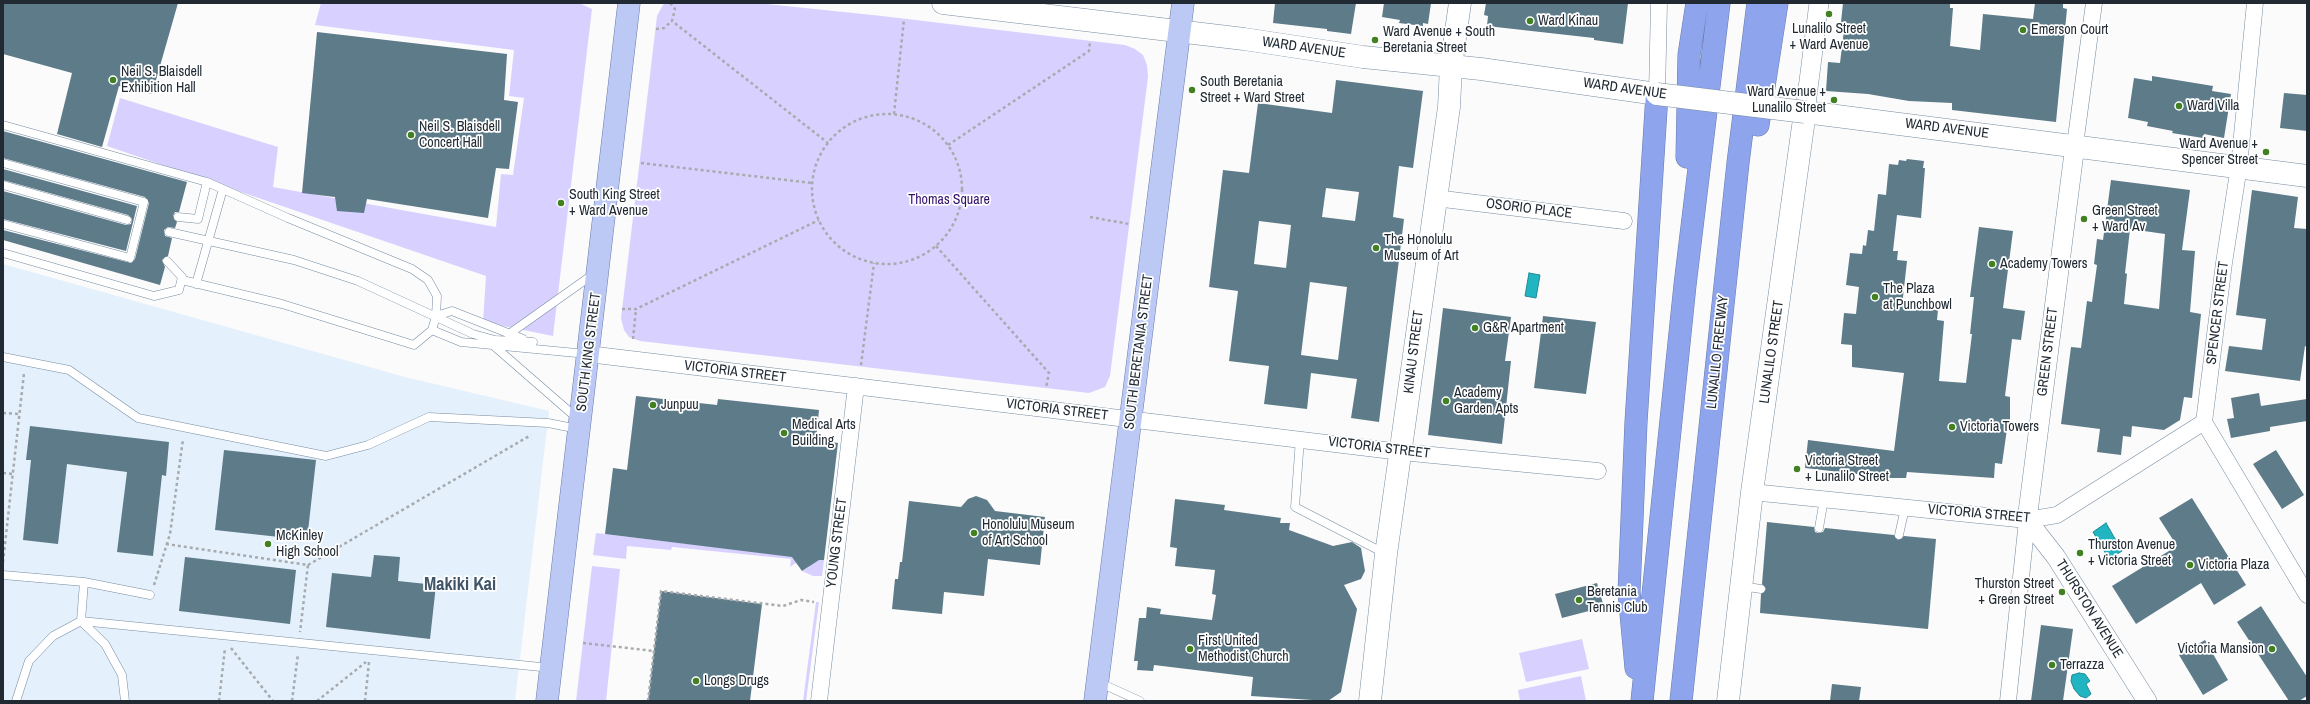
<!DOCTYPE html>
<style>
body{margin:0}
#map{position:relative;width:2310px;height:704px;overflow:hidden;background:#fbfbfb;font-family:"Archivo Narrow",sans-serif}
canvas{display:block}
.frame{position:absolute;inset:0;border:4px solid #212a33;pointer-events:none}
</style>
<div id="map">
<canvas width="2310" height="704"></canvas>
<div class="frame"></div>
</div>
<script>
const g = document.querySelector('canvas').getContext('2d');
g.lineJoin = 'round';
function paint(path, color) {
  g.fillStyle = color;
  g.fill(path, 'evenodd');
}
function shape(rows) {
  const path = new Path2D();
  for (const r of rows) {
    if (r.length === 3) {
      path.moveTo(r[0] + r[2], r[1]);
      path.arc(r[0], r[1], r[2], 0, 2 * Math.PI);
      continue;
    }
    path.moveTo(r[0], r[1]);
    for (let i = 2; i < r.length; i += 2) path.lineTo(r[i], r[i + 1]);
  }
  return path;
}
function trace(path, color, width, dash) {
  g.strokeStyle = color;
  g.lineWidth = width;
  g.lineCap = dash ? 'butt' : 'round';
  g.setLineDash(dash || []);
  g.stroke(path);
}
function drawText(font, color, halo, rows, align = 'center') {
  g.font = font + ' "Archivo Narrow",sans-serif';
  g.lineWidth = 3.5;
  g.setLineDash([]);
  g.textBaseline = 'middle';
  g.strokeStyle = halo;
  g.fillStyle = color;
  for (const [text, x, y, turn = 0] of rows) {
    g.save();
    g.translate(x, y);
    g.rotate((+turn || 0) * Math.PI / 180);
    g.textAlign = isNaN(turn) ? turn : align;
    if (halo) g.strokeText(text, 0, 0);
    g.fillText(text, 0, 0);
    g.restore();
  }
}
paint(shape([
 [3,264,405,377,549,411,515,701,3,701]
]), '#e4f0fc');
paint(shape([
 [321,3,579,3,592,9,553,336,483,322,486,276,107,146,120,98,278,147,273,187,496,227,501,174,513,175,524,98,509,96,514,50,315,25],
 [664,3,757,3,882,16,1125,45,1135,49,1143,55,1147,65,1148,77,1110,376,1105,387,1089,393,640,341,629,337,624,330,621,318,657,16],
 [596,533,824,560,822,576,813,576,802,571,809,567,803,558,790,567,791,559,672,547,671,550,627,546,626,559,593,555],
 [592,566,620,569,606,701,576,701],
 [816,602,819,602,806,701,803,701],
 [1582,639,1589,669,1526,682,1519,653],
 [1581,676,1586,701,1520,701,1518,690]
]), '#d8d1ff');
const water = shape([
 [1529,273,1540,275,1536,298,1525,296,1529,273],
 [2106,523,2122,551,2109,559,2093,532,2106,523],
 [2079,673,2085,674,2090,681,2086,684,2091,694,2086,698,2080,696,2074,689,2071,681,2072,675,2079,673]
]);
paint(water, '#20b5c1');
trace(water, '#208b96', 1);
paint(shape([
 [3,3,178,3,152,94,119,86,102,147,57,134,72,73,3,54],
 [1275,3,1356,3,1351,34,1327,31,1327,29,1273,23],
 [1384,3,1431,3,1428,24,1423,23,1423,26,1399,23,1400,20,1382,17],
 [1486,3,1628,3,1623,44,1594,40,1594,38,1487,26,1488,16,1484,15],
 [1843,3,1950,3,1950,8,1953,8,1950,46,1980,50,1983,14,2033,19,2035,3,2063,3,2063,8,2067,9,2056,122,1952,110,1952,103,1909,101,1868,94,1826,91,1828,62,1840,63,1845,22,1841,22],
 [317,32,507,54,504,100,518,102,509,169,496,168,488,218,367,199,364,213,337,211,335,197,302,193],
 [2152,76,2213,86,2212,91,2231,94,2224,138,2204,134,2203,138,2172,133,2173,131,2147,126,2148,122,2128,118,2134,78,2152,81],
 [1336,80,1423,91,1413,168,1399,166,1393,217,1404,219,1379,422,1351,418,1357,379,1311,373,1307,409,1264,404,1269,366,1229,361,1238,291,1209,287,1223,170,1249,173,1258,103,1332,113],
 [1326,188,1359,192,1355,221,1322,217],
 [1259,221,1291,225,1286,268,1254,264],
 [1310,282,1347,287,1338,360,1301,355],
 [2284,93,2307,95,2307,131,2280,128],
 [3,131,187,182,179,212,175,212,173,216,177,222,175,228,168,227,164,230,165,236,172,238,168,256,162,260,165,267,160,285,3,240,3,230,131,263,135,259,149,203,145,197,3,158],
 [1907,159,1924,161,1923,168,1925,168,1921,218,1897,215,1893,251,1898,251,1897,260,1907,261,1902,306,1938,310,1937,320,1944,321,1939,381,1966,383,1972,334,1970,334,1974,297,1970,297,1979,227,2013,231,2003,308,2025,311,2021,340,2012,339,2005,396,2010,397,2010,422,2008,422,2002,464,1995,463,1994,478,1907,472,1906,478,1891,478,1805,468,1808,440,1894,451,1904,373,1852,367,1852,345,1841,344,1844,313,1856,314,1859,287,1846,285,1850,253,1862,254,1863,245,1866,246,1868,230,1874,231,1878,194,1886,195,1889,164,1898,165,1899,160,1906,161],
 [3,169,137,206,126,251,3,219,3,191,126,225,131,224,132,219,128,215,3,180],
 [2111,180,2190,190,2182,250,2195,251,2190,312,2201,314,2192,398,2184,397,2180,420,2164,430,2132,426,2131,437,2123,436,2121,455,2097,452,2100,429,2061,424,2071,347,2081,348,2087,301,2092,302,2097,265,2094,264,2097,239,2103,240],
 [2130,229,2165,234,2159,309,2124,304,2127,274,2125,273],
 [2252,190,2298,197,2294,228,2307,229,2307,347,2305,346,2300,381,2225,371,2229,346,2262,350,2266,319,2236,315],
 [1443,308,1511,317,1505,361,1511,361,1502,444,1428,435],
 [1543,316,1596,322,1586,394,1534,388],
 [2259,393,2261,406,2307,399,2307,421,2270,427,2270,431,2231,438,2227,419,2234,418,2231,398],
 [636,396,717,405,718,399,819,410,816,440,838,443,824,560,819,560,802,571,792,557,605,534,613,468,627,470],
 [30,426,169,442,166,476,162,475,153,556,117,552,127,472,67,464,58,544,23,540,31,460,26,460],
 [224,450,316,460,307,540,215,530],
 [2276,450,2304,495,2282,509,2253,464],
 [976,496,987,500,995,511,1045,517,1040,565,988,559,984,596,944,592,942,614,892,609,895,579,898,579,900,562,902,562,909,501,961,507,968,499],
 [2192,498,2246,585,2214,605,2201,583,2136,624,2112,586,2177,546,2159,518],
 [1175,499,1225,505,1224,510,1281,518,1280,523,1290,523,1289,530,1333,546,1352,542,1361,548,1365,571,1361,579,1344,585,1357,609,1341,692,1328,701,1251,696,1253,677,1154,665,1153,671,1137,670,1138,661,1134,661,1139,618,1146,618,1147,607,1161,609,1160,614,1212,620,1216,595,1212,594,1215,570,1175,566,1177,548,1170,547],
 [1767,522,1814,527,1815,532,1818,533,1823,532,1825,528,1894,535,1898,540,1904,536,1936,539,1928,629,1760,613,1761,594,1766,589,1762,584],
 [374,555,400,557,398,581,436,585,430,639,326,627,332,573,371,577],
 [185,557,296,570,290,624,179,611],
 [1597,583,1604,607,1562,618,1555,594],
 [661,591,762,604,750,701,648,701],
 [2261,606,2307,677,2307,696,2299,701,2289,701,2237,622],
 [2041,625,2073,629,2063,701,2031,701],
 [2205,640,2228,680,2203,695,2179,655],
 [1832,684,1861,687,1859,701,1830,701]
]), '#5d7b88');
const service = shape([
 [3,125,207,182,198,219,178,217],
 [3,163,144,202,130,258,3,224],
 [3,185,127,220],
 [169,232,294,260,358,281,473,334,495,340,533,342],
 [3,253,154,296,179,290,182,277,167,261],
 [182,280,282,304,414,345,432,330,436,316,437,296,428,280,412,269,288,218,207,182],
 [196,284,223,189],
 [436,316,452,311,523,339],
 [432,330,461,342,587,354],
 [509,334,595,273],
 [494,346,578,419],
 [3,357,69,370,138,418,326,456,368,445,429,417,548,423,578,429],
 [1300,439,1295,507,1384,553],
 [1819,528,1824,499],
 [1899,535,1905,508],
 [3,575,84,582,150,595],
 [84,582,81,621,551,668],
 [1741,586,1761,589],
 [1098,682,1140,701],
 [16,701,29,661,53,636,81,621,105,644,122,675,125,701]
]);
const minor = shape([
 [2255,3,2239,166,2224,263,2204,422,2307,595],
 [1657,94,1659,3],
 [2075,145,2094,3],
 [1435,198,1624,221],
 [588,354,1401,452,1598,471],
 [1752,492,2027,520,2057,515,2204,422],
 [819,701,856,386],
 [2008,701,2027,520]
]);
const tertiary = shape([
 [1805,112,1819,3],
 [2075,145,2027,520,2056,557,2147,701]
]);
const secondary = shape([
 [943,3,1244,39,1363,57,1481,69,1657,94],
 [1370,701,1386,554,1449,107,1451,66,1460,3],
 [1728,701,1752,492,1805,112,2307,176]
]);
const primary = shape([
 [547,701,629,3],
 [1095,701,1183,3]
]);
const motorway = shape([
 [1758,125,1777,3],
 [1687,157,1689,55,1697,3],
 [1636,668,1629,592,1636,422,1657,94],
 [1642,701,1685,285,1719,3],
 [1681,701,1738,163,1758,3]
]);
trace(service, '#768ca1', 9);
trace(minor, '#768ca1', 17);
trace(tertiary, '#768ca1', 20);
trace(secondary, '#768ca1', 23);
trace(primary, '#687aac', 23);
trace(motorway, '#687aac', 23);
trace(shape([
 [670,3,675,9,672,21,828,143],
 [656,29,664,28,672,21],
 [894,114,904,19],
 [887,189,75],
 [948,145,1089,51,1090,41],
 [641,163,812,183],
 [1090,217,1129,224],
 [936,246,1049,373,1046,388],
 [622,309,636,309,819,220],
 [633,339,636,309],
 [861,365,874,263],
 [3,413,20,414],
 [3,473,13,474],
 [166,544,308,565,300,632],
 [3,562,24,373],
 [308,565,531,435],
 [154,585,170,534,183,439],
 [583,643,654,651],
 [231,648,273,701],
 [219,701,225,648],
 [292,701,298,654],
 [317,701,366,662],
 [365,701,369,662],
 [648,701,661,591,783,606,801,600,814,602]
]), '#a7abae', 2.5, [3, 3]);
trace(service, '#fff', 8);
trace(minor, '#fff', 16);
trace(tertiary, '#fff', 19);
trace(secondary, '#fff', 22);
trace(primary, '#bbc9f4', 22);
trace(motorway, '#8ea5ed', 22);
const secondaryBridge = shape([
 [1657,94,1805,112]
]);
trace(secondaryBridge, '#768ca1', 23, []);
trace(secondaryBridge, '#fff', 22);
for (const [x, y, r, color] of [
 [1829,14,4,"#428121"],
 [1530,21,4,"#428121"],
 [2023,30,4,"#428121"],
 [1375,40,4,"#428121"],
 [113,80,4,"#428121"],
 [1192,90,4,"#428121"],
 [1834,100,4,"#428121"],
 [2179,106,4,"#428121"],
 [411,135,4,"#428121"],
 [2266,152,4,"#428121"],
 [561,203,4,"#428121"],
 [2084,219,4,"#428121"],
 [1376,248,4,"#428121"],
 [1992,264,4,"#428121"],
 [1875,297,4,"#428121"],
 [1475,328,4,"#428121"],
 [1446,401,4,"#428121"],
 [653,405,4,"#428121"],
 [1952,427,4,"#428121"],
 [784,433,4,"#428121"],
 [1797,469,4,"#428121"],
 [974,533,4,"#428121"],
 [268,544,4,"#428121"],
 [2080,553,4,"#428121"],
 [2190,565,4,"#428121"],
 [2062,592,4,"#428121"],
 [1579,600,4,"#428121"],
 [1190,649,4,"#428121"],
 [2272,649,4,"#428121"],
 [2052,665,4,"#428121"],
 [696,681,4,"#428121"]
]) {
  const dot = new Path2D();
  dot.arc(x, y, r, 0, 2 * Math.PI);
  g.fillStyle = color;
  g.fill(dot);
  trace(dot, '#fff', 1.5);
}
drawText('14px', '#212a33', '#fff', [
 ["Ward Kinau",1538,21],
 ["Lunalilo Street",1829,29,"center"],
 ["+ Ward Avenue",1829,45,"center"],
 ["Emerson Court",2031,30],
 ["Ward Avenue + South",1383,32],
 ["Beretania Street",1383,48],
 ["Neil S. Blaisdell",121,72],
 ["Exhibition Hall",121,88],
 ["South Beretania",1200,82],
 ["Street + Ward Street",1200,98],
 ["Ward Avenue +",1826,92,"right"],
 ["Lunalilo Street",1826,108,"right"],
 ["Ward Villa",2187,106],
 ["Neil S. Blaisdell",419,127],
 ["Concert Hall",419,143],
 ["Ward Avenue +",2258,144,"right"],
 ["Spencer Street",2258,160,"right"],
 ["South King Street",569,195],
 ["+ Ward Avenue",569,211],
 ["Green Street",2092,211],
 ["+ Ward Av",2092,227],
 ["The Honolulu",1384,240],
 ["Museum of Art",1384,256],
 ["Academy Towers",2000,264],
 ["The Plaza",1883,289],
 ["at Punchbowl",1883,305],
 ["G&R Apartment",1483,328],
 ["Academy",1454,393],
 ["Garden Apts",1454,409],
 ["Junpuu",661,405],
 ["Medical Arts",792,425],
 ["Building",792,441],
 ["Victoria Towers",1960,427],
 ["Victoria Street",1805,461],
 ["+ Lunalilo Street",1805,477],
 ["Honolulu Museum",982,525],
 ["of Art School",982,541],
 ["McKinley",276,536],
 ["High School",276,552],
 ["Thurston Avenue",2088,545],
 ["+ Victoria Street",2088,561],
 ["Victoria Plaza",2198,565],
 ["Thurston Street",2054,584,"right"],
 ["+ Green Street",2054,600,"right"],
 ["Beretania",1587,592],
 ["Tennis Club",1587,608],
 ["First United",1198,641],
 ["Methodist Church",1198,657],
 ["Victoria Mansion",2264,649,"right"],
 ["Terrazza",2060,665],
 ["Longs Drugs",704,681]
], 'left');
drawText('14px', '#212a33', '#fff', [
 ["WARD AVENUE",1304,48,8],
 ["WARD AVENUE",1625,89,8],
 ["WARD AVENUE",1947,129,7],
 ["OSORIO PLACE",1529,209,7],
 ["SPENCER STREET",2218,313,-83],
 ["SOUTH KING STREET",589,352,-83],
 ["SOUTH BERETANIA STREET",1139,352,-83],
 ["KINAU STREET",1414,352,-83],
 ["LUNALILO FREEWAY",1718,352,-84],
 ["LUNALILO STREET",1772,352,-82],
 ["GREEN STREET",2048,352,-83],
 ["VICTORIA STREET",735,372,7],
 ["VICTORIA STREET",1057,410,7],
 ["VICTORIA STREET",1379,448,7],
 ["VICTORIA STREET",1979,514,5],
 ["YOUNG STREET",837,543,-83],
 ["THURSTON AVENUE",2089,609,58]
]);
drawText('14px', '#33106d', '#fff', [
 ["Thomas Square",949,200]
]);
drawText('bold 18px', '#415569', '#fff', [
 ["Makiki Kai",460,585]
]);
</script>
